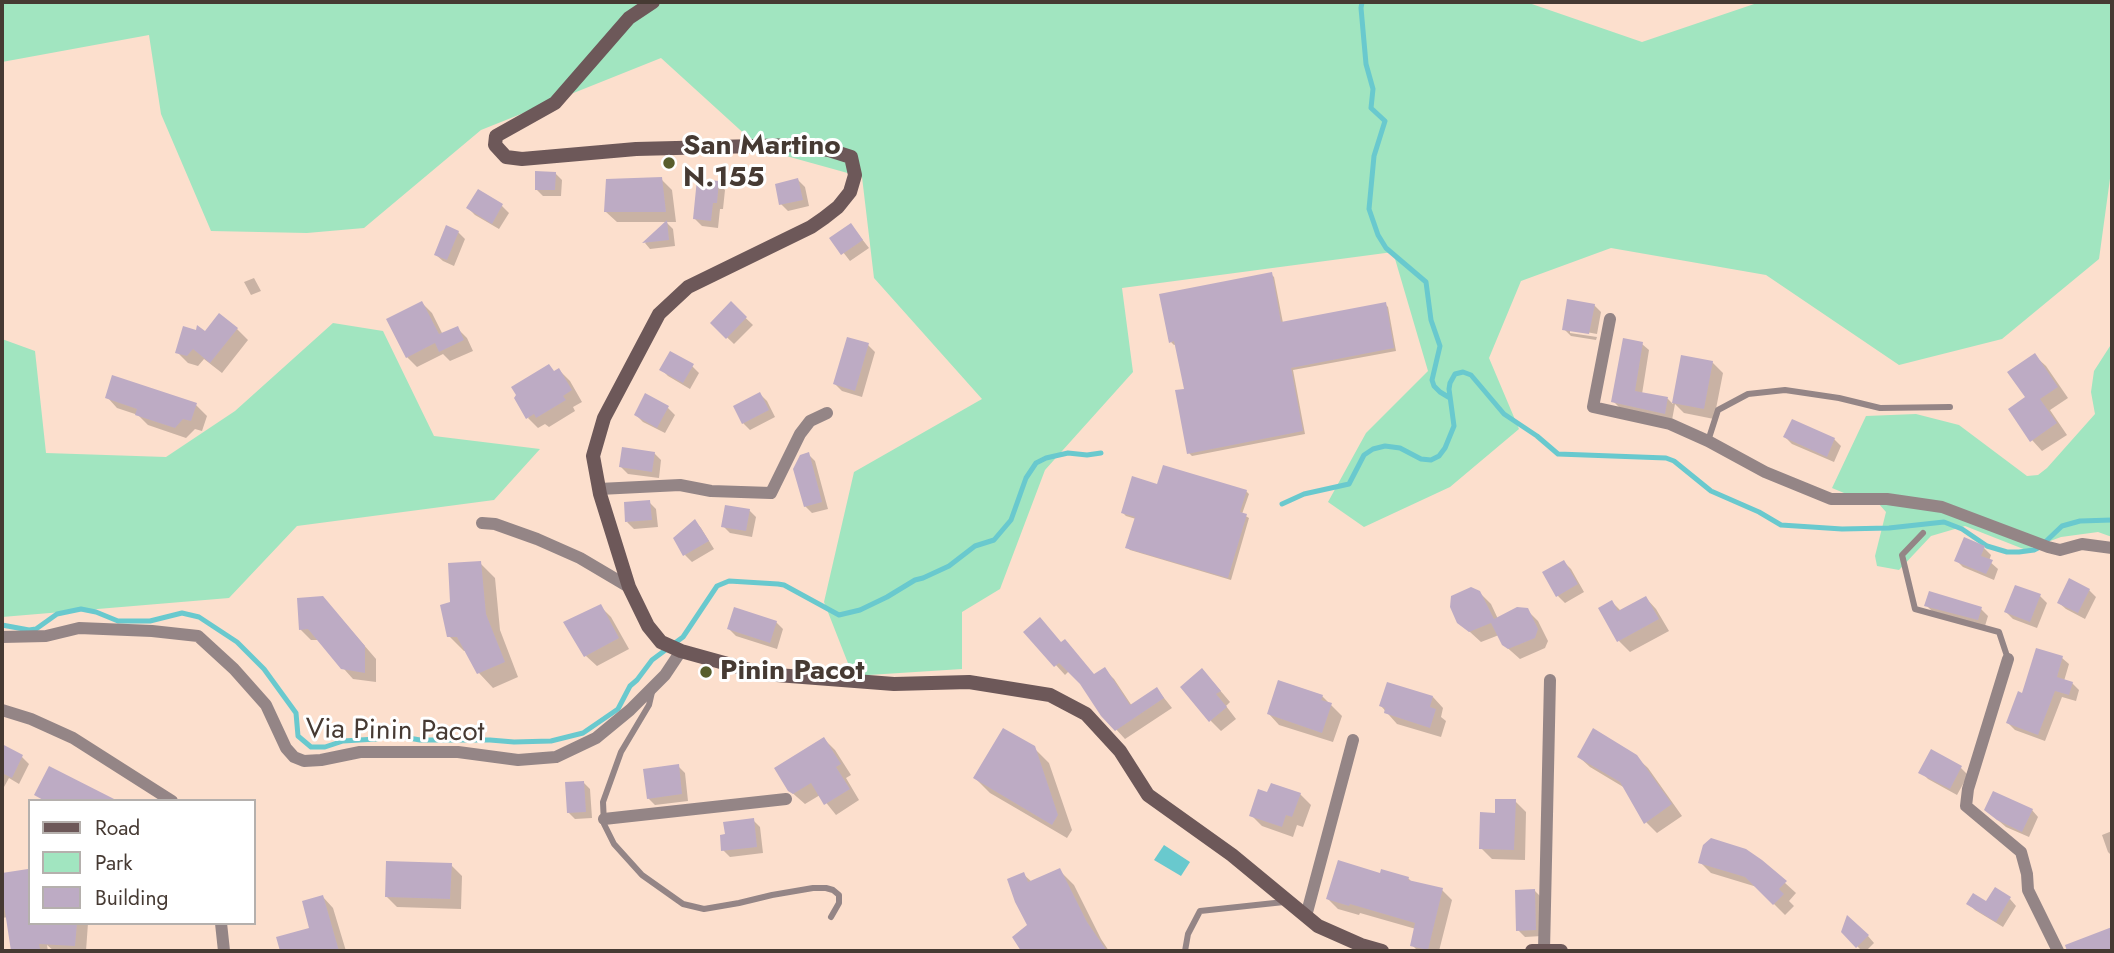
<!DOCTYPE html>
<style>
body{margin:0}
#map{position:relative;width:2114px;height:953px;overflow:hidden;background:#fcdfcd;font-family:Jost,sans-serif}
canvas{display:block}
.frame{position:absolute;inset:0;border:4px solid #463a33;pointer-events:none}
.legend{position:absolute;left:28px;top:799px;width:228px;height:126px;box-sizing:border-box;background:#fff;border:2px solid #b5b0ad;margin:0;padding:9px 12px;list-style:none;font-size:21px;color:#463a33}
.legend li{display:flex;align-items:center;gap:14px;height:35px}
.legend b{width:35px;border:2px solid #b5b0ad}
</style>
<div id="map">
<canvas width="2114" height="953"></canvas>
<div class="frame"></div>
<ul class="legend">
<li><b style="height:9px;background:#6d5859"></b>Road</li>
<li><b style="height:19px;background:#a1e5c0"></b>Park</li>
<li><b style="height:19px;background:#bdabc4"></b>Building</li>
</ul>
</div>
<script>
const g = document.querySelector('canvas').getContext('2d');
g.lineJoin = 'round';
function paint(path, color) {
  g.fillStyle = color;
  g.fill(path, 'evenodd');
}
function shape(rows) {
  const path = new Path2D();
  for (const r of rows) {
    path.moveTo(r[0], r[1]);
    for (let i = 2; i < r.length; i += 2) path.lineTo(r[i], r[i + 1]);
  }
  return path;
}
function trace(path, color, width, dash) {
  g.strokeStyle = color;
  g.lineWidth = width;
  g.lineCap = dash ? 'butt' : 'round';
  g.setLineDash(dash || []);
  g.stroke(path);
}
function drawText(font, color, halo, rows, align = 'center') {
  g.font = font + ' Jost,sans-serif';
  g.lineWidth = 6;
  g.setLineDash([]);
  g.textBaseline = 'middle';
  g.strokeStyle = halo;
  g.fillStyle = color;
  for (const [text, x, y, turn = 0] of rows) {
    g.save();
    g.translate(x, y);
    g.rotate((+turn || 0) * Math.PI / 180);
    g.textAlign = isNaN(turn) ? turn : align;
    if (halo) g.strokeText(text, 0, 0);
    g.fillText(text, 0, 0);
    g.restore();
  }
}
paint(shape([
 [2,2,1526,2,1642,42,1760,2,2112,2,2112,164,2099,259,2002,339,1899,365,1766,275,1611,248,1521,281,1489,358,1519,429,1450,487,1364,527,1328,502,1366,433,1428,371,1393,252,1122,288,1133,372,1045,470,1000,589,962,612,962,669,853,676,824,602,854,472,982,399,874,278,862,177,761,149,661,58,481,130,364,228,307,233,211,231,161,114,149,35,2,62],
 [333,323,383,331,434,436,540,449,494,500,297,526,229,598,2,617,2,339,35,351,46,453,166,457,235,411],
 [2112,343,2112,537,2098,532,2061,537,2026,550,1965,526,1931,536,1899,570,1877,566,1875,556,1886,512,1878,503,1868,503,1832,488,1866,416,1916,414,1959,425,2027,476,2038,475,2047,468,2095,414,2091,392,2094,371]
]), '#a1e5c0');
paint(shape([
 [1164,845,1190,862,1181,876,1154,860]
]), '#69c9ce');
paint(shape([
 [555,173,562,180,561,196,543,196,536,189],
 [661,179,672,190,676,222,617,222,606,212],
 [798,180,805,187,809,206,788,211,781,204],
 [718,183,725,190,723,209,720,209,718,228,702,226,695,219],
 [478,191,502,206,509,213,499,229,475,215,468,208],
 [667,223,673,229,675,246,650,249,645,243],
 [851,225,869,248,850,261,832,238],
 [458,232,465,239,454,266,443,261,436,255],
 [1271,274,1274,277,1283,323,1385,304,1388,307,1396,351,1293,370,1305,434,1192,456,1189,453,1186,390,1177,344,1174,345,1171,342],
 [254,278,261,291,251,295,244,282],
 [422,303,432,313,443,335,457,328,467,338,473,351,450,361,443,354,417,367,407,357],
 [731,304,753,325,734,344,712,323],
 [1594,305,1601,312,1597,334,1570,329,1570,333,1597,337,1596,340,1571,336,1564,329],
 [237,329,248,340,222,373,204,359,198,366,188,363,177,352,205,333],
 [1642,344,1649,350,1642,394,1668,399,1673,404,1682,357,1712,362,1723,373,1714,419,1684,413,1675,404,1672,420,1620,408,1613,401],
 [868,345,875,352,862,397,842,391,835,384],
 [2035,356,2046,366,2068,398,2050,410,2067,435,2042,451,2032,440,2027,398],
 [692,366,699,373,690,389,668,376,661,369],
 [559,370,570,381,582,402,573,407,575,411,549,427,545,424,538,428,528,418,555,373],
 [760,394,767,401,775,417,750,430,743,423],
 [107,397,196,405,207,416,202,431,195,429,186,438,148,425,138,415,117,408],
 [668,408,675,415,665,433,643,422,636,415],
 [1785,437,1834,439,1841,446,1834,462,1792,444],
 [654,453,661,460,659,478,628,474,621,467],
 [808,454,815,461,828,509,812,513,805,506],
 [1159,486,1246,491,1249,494,1242,514,1249,518,1231,580,1130,550,1127,547,1136,519,1126,516,1123,513],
 [649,502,656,509,658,527,634,529,627,522],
 [749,510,756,517,752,537,730,533,723,526],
 [695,521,701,528,714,549,692,562,685,555],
 [1984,548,1991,555,1989,561,1998,569,1994,580,1963,567,1956,560],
 [1564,562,1571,569,1584,592,1565,603,1558,596,1545,573],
 [480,563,495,578,500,630,518,677,493,688,479,673,467,651,464,651,449,636,452,603],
 [2089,590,2096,597,2085,619,2066,609,2059,603],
 [1479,592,1491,604,1498,619,1527,610,1538,621,1548,641,1545,648,1520,659,1503,644,1499,635,1481,642,1459,622],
 [2040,596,2047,603,2037,628,2013,619,2006,612],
 [1646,598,1656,609,1669,631,1630,652,1619,641,1601,608,1612,602,1621,611],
 [1926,605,1981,609,1988,616,1985,626,1933,612],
 [600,606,611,617,629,649,597,666,586,656],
 [333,609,376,659,376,682,353,679,318,640,311,640,300,629],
 [776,622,783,629,777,649,736,636,729,629],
 [1026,632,1062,644,1095,676,1105,670,1114,679,1132,706,1157,689,1172,708,1125,739,1103,715,1082,684,1069,671,1065,675],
 [2062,658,2069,664,2064,681,2072,683,2079,690,2076,701,2062,697,2045,741,2015,730,2008,723,2023,695],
 [1213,682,1230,702,1226,706,1236,719,1221,731,1211,721],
 [1322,696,1342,716,1333,742,1279,725,1269,714],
 [1433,697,1443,708,1441,717,1446,721,1441,737,1397,724,1381,706],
 [824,739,835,750,851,775,846,778,859,800,836,815,820,795,805,804,789,790],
 [2,746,22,757,29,764,19,784,9,778,4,787,2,785],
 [1034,748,1049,763,1072,830,1067,838,990,793,975,778],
 [1932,752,1961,768,1968,775,1957,795,1928,779,1921,772],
 [1579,757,1636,757,1648,768,1682,816,1657,833,1646,822,1625,788,1590,767],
 [678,766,685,773,688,801,655,805,648,798],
 [583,782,590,789,592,818,575,819,568,812],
 [1300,794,1311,805,1303,827,1297,825,1293,837,1262,826,1251,815],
 [1515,801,1526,812,1525,860,1492,859,1481,848,1496,814],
 [2032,810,2038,817,2029,837,2006,827,1993,816],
 [753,820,760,827,763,853,730,857,723,850],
 [2112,831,2112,856,2108,852,2102,835],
 [1761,861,1796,893,1789,901,1794,906,1785,915,1757,887,1711,873,1700,862],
 [451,865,462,876,461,909,397,907,386,896],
 [27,871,30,873,30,923,88,923,86,951,54,951,47,945,48,951,13,951,8,917,2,918,2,875],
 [1060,871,1074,885,1101,939,1109,951,1023,951,1014,937,1030,925,1023,874,1032,882],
 [1381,875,1408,878,1413,883,1442,890,1452,900,1439,951,1418,951,1412,945,1416,929,1360,913,1359,915,1338,909,1328,899],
 [1535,891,1542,898,1542,936,1525,937,1518,930],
 [323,897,333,908,346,951,281,951,278,938,311,929],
 [2010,899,2016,906,2003,927,1975,910,1968,903,1987,903],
 [1843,932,1868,936,1874,943,1866,951,1862,951]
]), '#0003');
trace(shape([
 [1362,2,1361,8,1366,64,1373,89,1371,108,1385,121,1374,156,1369,209,1378,235,1386,248,1426,282,1431,320,1440,346,1432,380,1434,386,1440,392,1450,398],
 [1282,504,1304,494,1349,484,1364,455,1373,449,1385,446,1400,448,1421,459,1431,460,1439,456,1445,448,1454,426,1449,389,1450,383,1455,374,1463,372,1471,375,1504,414,1537,436,1558,454,1666,458,1674,461,1711,491,1759,512,1781,525,1842,529,1889,528,1944,522,1962,529,1987,546,2007,552,2019,552,2034,550,2040,547,2062,526,2080,521,2112,520],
 [2,625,29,630,36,629,57,614,81,609,96,612,118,621,150,621,182,613,199,617,237,642,264,669,296,713,298,736,311,747,325,747,343,741,376,739,392,735,420,740,490,740,514,742,551,741,583,733,618,709,630,686,637,680,652,660,683,637,717,586,729,581,778,584,784,585,839,615,860,610,887,597,915,580,923,578,949,566,975,546,994,540,1011,520,1026,478,1036,463,1046,458,1068,453,1087,455,1101,453]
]), '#69c9ce', 5);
paint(shape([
 [535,171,556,172,555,190,535,190],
 [662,177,666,212,604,212,606,179],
 [798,178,803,200,779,205,775,184],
 [697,179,719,181,717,203,713,203,711,221,693,219],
 [478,189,503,204,492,224,466,208],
 [667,220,669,240,642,243],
 [851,223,863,240,841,255,829,238],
 [446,225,459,231,447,260,434,255],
 [1272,272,1281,322,1386,302,1394,348,1291,368,1303,431,1187,454,1175,390,1184,389,1174,341,1169,343,1159,294],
 [1567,299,1595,304,1589,334,1562,330],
 [422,301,439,334,458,326,464,340,439,352,435,343,406,358,386,319],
 [731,301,747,317,726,339,710,323],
 [219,313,238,328,210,363,193,349,187,356,175,353,183,326,196,330,197,325,205,331],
 [847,337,869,343,855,391,833,384],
 [1623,338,1643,342,1635,391,1668,397,1665,414,1611,402],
 [670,351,694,364,683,383,659,370],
 [2035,353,2058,387,2040,399,2057,423,2030,442,2008,409,2025,397,2007,372],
 [1681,355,1713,361,1704,409,1672,403],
 [549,364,554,371,559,368,572,390,563,396,566,400,536,418,534,414,526,419,514,398,516,395,511,387],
 [112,375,197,403,191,421,183,419,175,428,135,415,137,409,105,398],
 [760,392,769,410,742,424,733,406],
 [645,393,669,406,657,428,634,415],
 [1792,419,1835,438,1827,457,1783,437],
 [622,447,655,452,652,472,619,467],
 [809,452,822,502,804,507,793,469,800,455],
 [1163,465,1247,490,1240,512,1247,514,1228,578,1125,548,1135,517,1121,513,1132,476,1157,484],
 [650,500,652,520,625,522,624,502],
 [725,505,750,509,746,531,721,527],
 [695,519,709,541,683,556,673,538],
 [1964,537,1985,546,1981,556,1993,560,1986,574,1954,561],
 [1564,560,1578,584,1556,597,1542,572],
 [481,561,486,614,505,662,477,674,457,637,447,637,440,605,450,602,448,563],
 [2069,578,2090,589,2078,613,2057,603],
 [2015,585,2041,594,2030,622,2004,612],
 [1471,587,1480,591,1494,619,1517,607,1528,608,1538,629,1535,638,1508,649,1502,645,1491,623,1469,632,1457,623,1450,607,1451,596],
 [1929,591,1982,607,1978,620,1924,606],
 [323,596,365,646,365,673,341,669,308,629,299,630,297,598],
 [1646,596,1659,619,1617,642,1598,608,1612,600,1618,611],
 [601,604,619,638,584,657,563,622],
 [734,607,777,621,770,643,727,629],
 [1040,617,1061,642,1065,639,1094,674,1105,667,1130,705,1157,687,1164,698,1115,731,1101,716,1080,684,1059,663,1054,667,1023,632],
 [2036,648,2063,656,2057,677,2073,682,2069,695,2055,691,2038,735,2006,723,2018,691,2022,693],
 [1202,668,1221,691,1216,694,1227,707,1209,722,1180,687],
 [1278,680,1323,695,1321,700,1332,703,1322,733,1267,714],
 [1387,682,1433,696,1430,707,1436,709,1430,728,1384,713,1385,708,1379,706],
 [1003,728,1035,746,1058,815,1052,825,973,778],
 [1593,728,1637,755,1672,804,1644,824,1620,782,1577,757],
 [824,737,841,764,836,767,850,789,824,805,811,783,793,794,788,791,774,768],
 [2,744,23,755,12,778,2,773],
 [1931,749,1962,766,1950,789,1918,773],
 [679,764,682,794,647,799,643,769],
 [49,766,118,801,45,801,34,795],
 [584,781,586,812,567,813,565,782],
 [1271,783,1301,793,1292,817,1286,815,1282,827,1249,816,1258,789,1267,792],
 [1993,791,2033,809,2022,832,1997,820,1984,810],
 [1495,799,1516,799,1514,850,1479,849,1480,812,1495,813],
 [754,818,757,847,721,851,720,835,725,834,723,822],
 [1711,838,1746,849,1762,860,1787,881,1779,889,1784,894,1773,905,1745,877,1698,863,1703,845],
 [1338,860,1380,873,1381,869,1409,877,1408,880,1443,888,1428,950,1410,946,1415,923,1350,904,1349,906,1326,899],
 [386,861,452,863,450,899,385,897],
 [1060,868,1087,922,1107,951,1021,951,1012,937,1027,925,1015,902,1007,879,1024,872,1028,882],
 [28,869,30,923,77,923,75,946,39,944,40,949,11,951,4,905,2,906,2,873],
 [1995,887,2011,897,1996,922,1966,904,1973,893,1986,901],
 [1535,889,1536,930,1516,931,1515,890],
 [323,895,339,951,280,951,276,937,309,928,302,901],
 [1847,915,1869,935,1856,948,1841,932],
 [2112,927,2112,951,2067,951,2065,945]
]), '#bdabc4');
trace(shape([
 [1708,441,1718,410,1748,394,1785,390,1839,398,1880,408,1950,407],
 [1923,533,1902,555,1915,609,1999,632,2008,659],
 [652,692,649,705,621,752,603,802,604,824,614,844,642,875,683,904,704,909,739,903,772,895,813,888,826,888,833,890,839,895,839,903,831,917],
 [1185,951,1188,934,1200,911,1284,902]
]), '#948586', 6);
trace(shape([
 [1610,319,1593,407,1670,424,1708,441,1765,472,1831,499,1887,499,1942,507,2048,547,2060,550,2082,544,2112,548],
 [599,489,680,485,711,491,771,493,800,434,810,421,827,413],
 [482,523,495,524,537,539,580,558,629,587],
 [2,637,46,636,79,628,152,631,198,636,234,669,266,705,286,748,294,757,304,761,321,760,360,752,458,752,518,760,556,757,596,738,630,710,665,675,681,651],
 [2008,659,1968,789,1966,806,2021,852,2027,874,2028,890,2058,951],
 [2,710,31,719,73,738,172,801],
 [604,819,786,799],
 [1306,916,1353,740],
 [221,923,224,951],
 [1544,950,1550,680]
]), '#948586', 12);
trace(shape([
 [653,2,629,18,555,103,496,136,495,145,506,157,522,159,636,149,796,145,829,150,851,157,855,175,850,192,838,207,824,218,811,227,688,287,659,314,604,418,593,456,600,494,629,587,648,626,661,642,681,651,764,674,894,684,969,682,1050,695,1086,714,1120,751,1148,795,1232,855,1318,926,1361,945,1382,951],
 [1532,951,1561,951]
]), '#6d5859', 14);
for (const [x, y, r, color] of [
 [669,163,7,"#585e2d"],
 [706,672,7,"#585e2d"]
]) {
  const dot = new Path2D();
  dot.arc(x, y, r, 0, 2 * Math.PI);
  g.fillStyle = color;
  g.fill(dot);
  trace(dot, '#fff', 2.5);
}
drawText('bold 28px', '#463a33', '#fff', [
 ["San Martino",683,147],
 ["N.155",683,179],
 ["Pinin Pacot",720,672]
], 'left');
drawText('28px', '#463a33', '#fff', [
 ["Via Pinin Pacot",395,732,1]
]);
</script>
